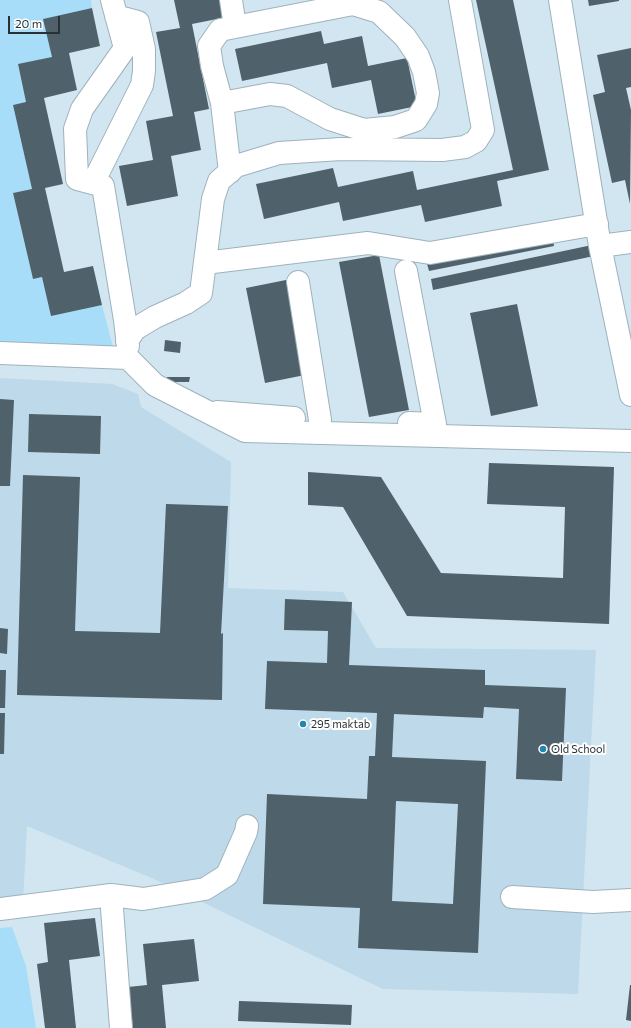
<!DOCTYPE html>
<style>
body{margin:0}
#map{position:relative;width:631px;height:1028px;overflow:hidden;background:#d1e6f1;font-family:Commissioner,sans-serif}
canvas{display:block}
.scale{position:absolute;left:8px;top:16px;width:52px;height:18px;box-sizing:border-box;border:2px solid #293135;border-top:0;padding-left:5px;font-size:12px;line-height:14px;white-space:nowrap;color:#293135;-webkit-text-stroke:3px #fff;paint-order:stroke}
</style>
<div id="map">
<canvas width="631" height="1028"></canvas>
<div class="scale">20 m</div>
</div>
<script>
const g = document.querySelector('canvas').getContext('2d');
g.lineJoin = 'round';
function paint(path, color) {
  g.fillStyle = color;
  g.fill(path, 'evenodd');
}
function shape(rows) {
  const path = new Path2D();
  for (const r of rows) {
    path.moveTo(r[0], r[1]);
    for (let i = 2; i < r.length; i += 2) path.lineTo(r[i], r[i + 1]);
  }
  return path;
}
function trace(path, color, width, dash) {
  g.strokeStyle = color;
  g.lineWidth = width;
  g.lineCap = dash ? 'butt' : 'round';
  g.setLineDash(dash || []);
  g.stroke(path);
}
function drawText(font, color, halo, rows, align = 'center') {
  g.font = font + ' Commissioner,sans-serif';
  g.lineWidth = 4;
  g.setLineDash([]);
  g.textBaseline = 'middle';
  g.strokeStyle = halo;
  g.fillStyle = color;
  for (const [text, x, y, turn = 0] of rows) {
    g.save();
    g.translate(x, y);
    g.rotate((+turn || 0) * Math.PI / 180);
    g.textAlign = isNaN(turn) ? turn : align;
    if (halo) g.strokeText(text, 0, 0);
    g.fillText(text, 0, 0);
    g.restore();
  }
}
paint(shape([
 [0,378,112,384,138,394,141,407,231,462,228,588,343,592,376,648,596,650,578,994,383,989,154,879,27,826,23,901,0,904]
]), '#bed9e9');
paint(shape([
 [0,0,91,0,92,8,44,19,52,57,18,65,26,102,13,105,32,189,13,193,33,279,42,277,102,305,114,351,0,342],
 [12,927,26,966,36,1028,0,1028,0,928]
]), '#a7ddf9');
paint(shape([
 [174,0,224,0,227,17,192,24,209,109,194,112,201,150,171,156,178,196,127,206,119,166,153,160,146,121,173,116,156,32,180,28],
 [476,0,513,0,549,170,497,181,502,206,425,222,421,205,343,221,339,202,264,219,256,184,333,168,338,187,413,171,417,190,513,170],
 [588,0,619,0,619,1,589,6],
 [92,8,100,46,69,53,77,90,44,98,63,184,45,188,64,272,93,266,102,305,51,316,42,277,33,279,13,193,32,189,13,105,26,102,18,64,52,57,43,19],
 [321,31,324,44,362,36,368,66,407,58,417,106,378,114,371,80,332,88,327,63,242,81,235,49],
 [631,48,631,87,626,88,631,110,630,204,625,180,612,183,593,95,605,92,597,55],
 [552,235,554,246,429,271,426,260],
 [592,245,594,256,433,290,431,279],
 [379,255,409,410,369,417,339,262],
 [286,280,305,375,265,383,246,288],
 [517,304,538,406,491,416,470,313],
 [165,340,181,342,180,353,164,351],
 [167,377,190,377,189,382,167,382],
 [0,399,14,400,10,486,0,486],
 [29,414,101,416,100,454,28,452],
 [489,463,614,467,609,624,407,616,343,507,308,505,308,472,381,477,441,573,563,578,565,507,487,504],
 [23,475,80,477,75,631,160,633,166,504,228,506,221,634,223,633,222,700,17,695],
 [285,599,352,602,349,665,485,670,485,685,566,688,562,781,516,779,519,709,484,707,483,718,394,714,392,757,486,761,478,953,358,948,360,908,263,904,267,794,367,799,369,756,375,756,377,713,265,709,267,661,327,663,328,631,284,630],
 [396,801,458,804,453,904,392,901],
 [0,628,8,629,7,654,0,653],
 [0,670,6,670,5,708,0,708],
 [0,713,5,713,4,754,0,754],
 [95,918,100,956,69,960,76,1028,45,1028,37,964,48,962,44,923],
 [194,939,199,981,162,985,166,1028,133,1028,128,987,147,985,143,944],
 [630,985,631,985,631,1021,626,1020],
 [239,1001,352,1005,351,1025,238,1021]
]), '#4f616a');
const minor = shape([
 [112,0,125,48,82,109,75,129,77,179,103,186,125,320,128,346],
 [560,0,600,246,631,395],
 [222,103,270,94,287,96,330,119,364,130,395,127,416,120,426,104,428,93,424,72,418,56,405,37,379,12,353,4,235,27,231,0],
 [230,172,222,103,212,66,209,46,220,30,235,27],
 [93,183,142,85,144,71,144,49,138,22,116,16],
 [600,246,631,242],
 [205,263,368,243,430,253,597,224],
 [406,271,435,424,409,423],
 [298,282,320,420],
 [127,341,135,329,155,317,186,303,201,293,213,199,219,181,236,166,279,153,341,149,442,150,465,147,476,141,483,130,460,0],
 [0,353,128,358,155,385,245,431,631,441],
 [217,412,294,418],
 [111,895,121,1028],
 [512,897,593,902,631,900],
 [0,909,111,895,143,899,205,889,227,875,246,832,247,826]
]);
trace(minor, '#9eb2bd', 24);
trace(minor, '#fff', 22);
for (const [x, y, r, color] of [
 [303,724,4,"#2386b1"],
 [543,749,4,"#2386b1"]
]) {
  const dot = new Path2D();
  dot.arc(x, y, r, 0, 2 * Math.PI);
  g.fillStyle = color;
  g.fill(dot);
  trace(dot, '#fff', 1.5);
}
drawText('11px', '#293135', '#fff', [
 ["295 maktab",311,724],
 ["Old School",551,749]
], 'left');
</script>
